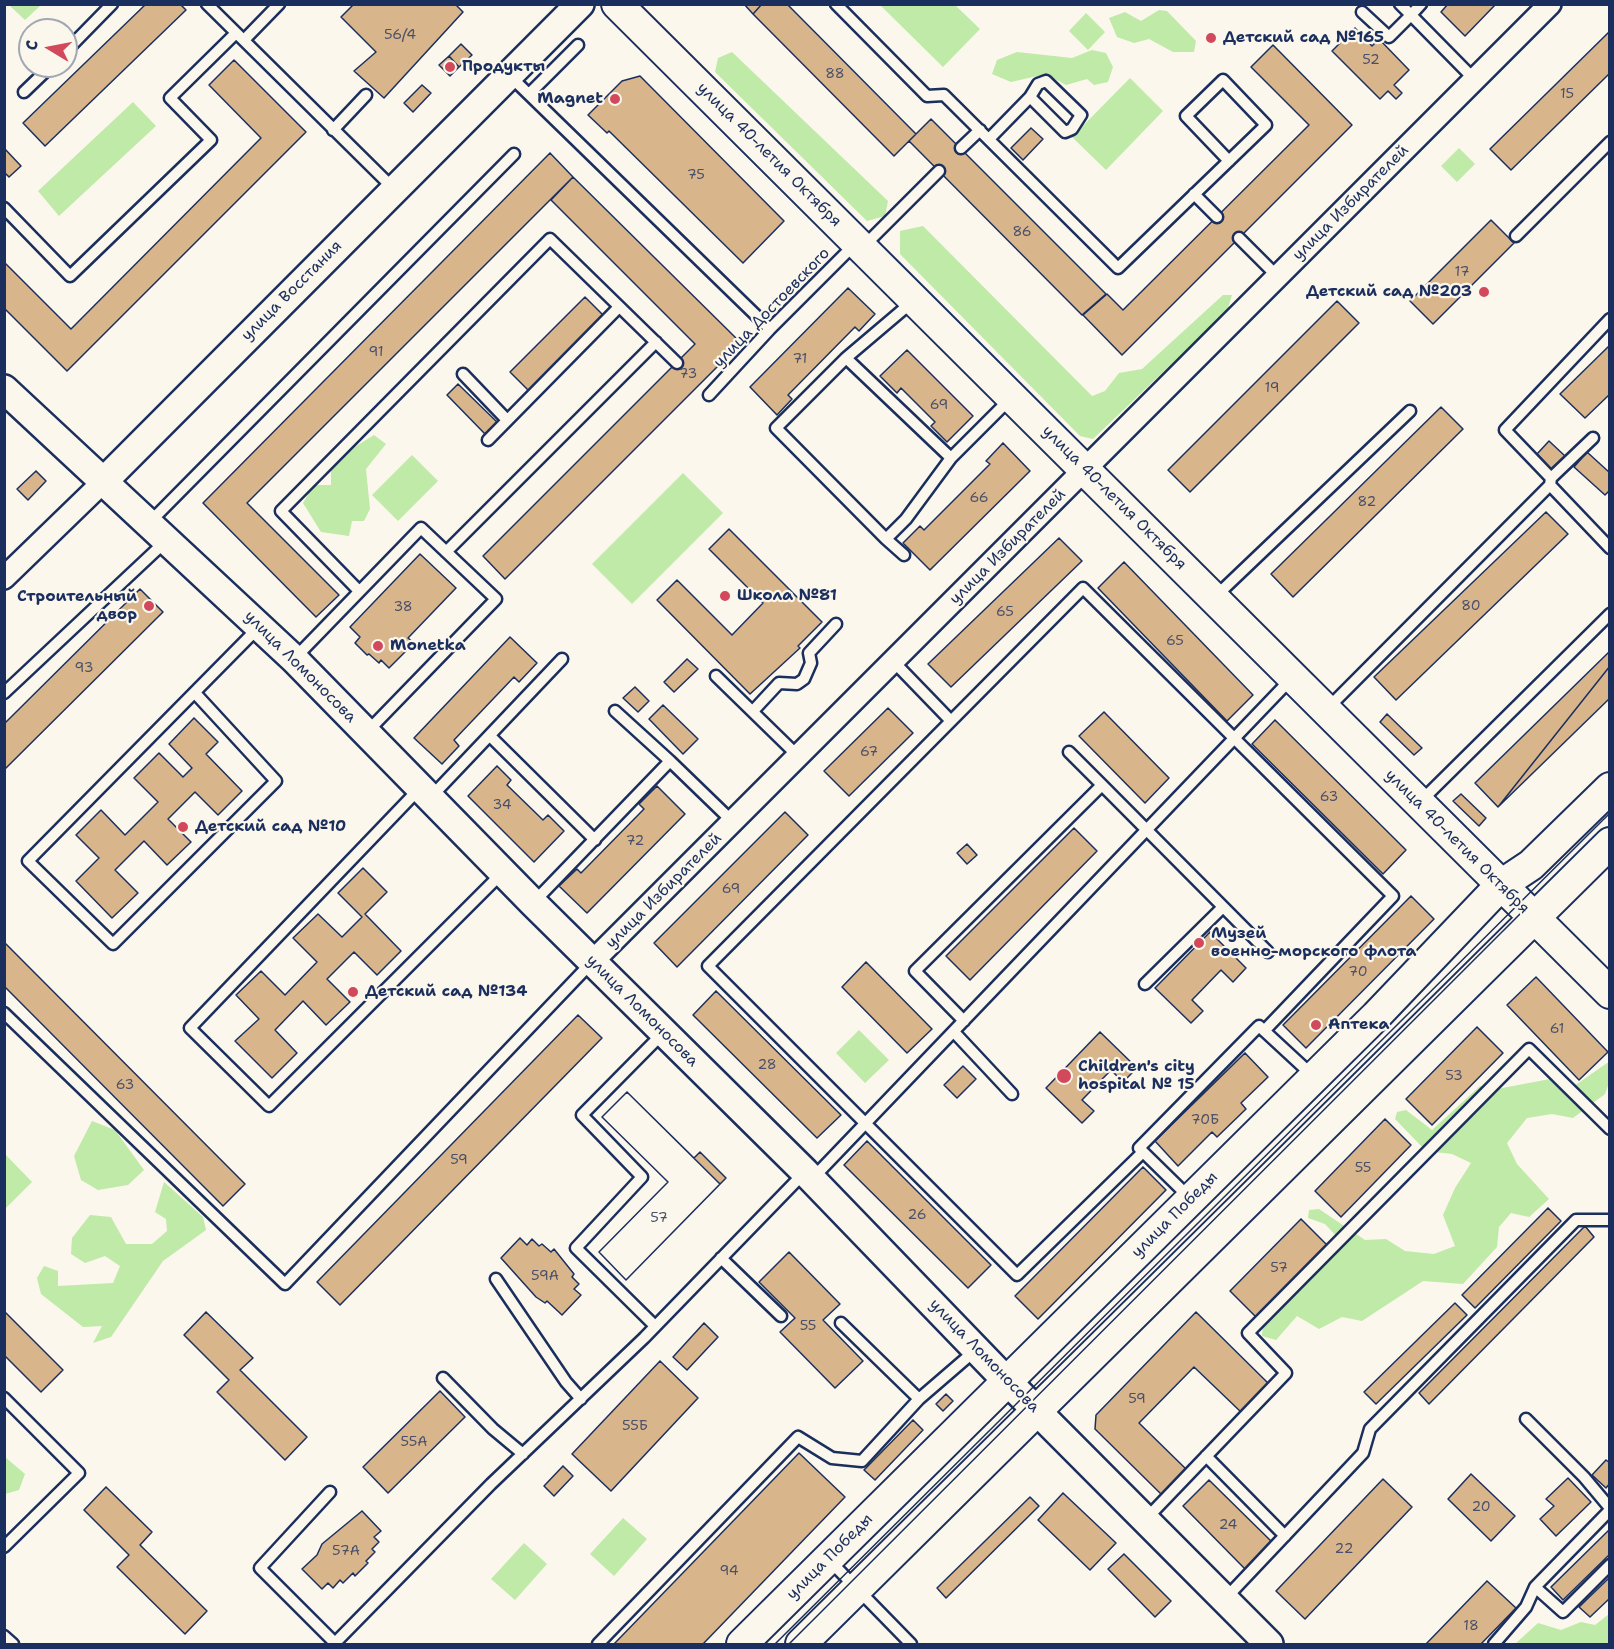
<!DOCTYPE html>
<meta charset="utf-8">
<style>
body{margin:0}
#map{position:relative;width:1614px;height:1649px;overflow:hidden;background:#fbf7ec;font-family:"Shantell Sans",sans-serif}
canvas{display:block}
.frame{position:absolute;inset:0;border:6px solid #1b2f5e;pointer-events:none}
.north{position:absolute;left:18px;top:18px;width:60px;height:60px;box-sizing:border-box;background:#fbf7ec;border:2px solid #a1a7b3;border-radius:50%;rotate:280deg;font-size:16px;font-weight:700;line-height:24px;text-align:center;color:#1b2f5e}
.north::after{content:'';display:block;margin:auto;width:21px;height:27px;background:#d1495b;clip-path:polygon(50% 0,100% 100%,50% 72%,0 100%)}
</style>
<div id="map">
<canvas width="1614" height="1649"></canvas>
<div class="frame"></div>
<div class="north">С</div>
</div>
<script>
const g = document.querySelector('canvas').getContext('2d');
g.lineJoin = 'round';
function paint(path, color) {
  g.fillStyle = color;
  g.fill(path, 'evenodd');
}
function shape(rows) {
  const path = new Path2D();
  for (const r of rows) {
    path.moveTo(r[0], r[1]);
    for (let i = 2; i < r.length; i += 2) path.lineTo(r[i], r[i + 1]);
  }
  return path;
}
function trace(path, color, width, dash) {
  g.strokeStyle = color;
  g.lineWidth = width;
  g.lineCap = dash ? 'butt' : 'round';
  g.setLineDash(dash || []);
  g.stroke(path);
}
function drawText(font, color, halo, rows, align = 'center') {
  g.font = font + ' "Shantell Sans",sans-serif';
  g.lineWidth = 4.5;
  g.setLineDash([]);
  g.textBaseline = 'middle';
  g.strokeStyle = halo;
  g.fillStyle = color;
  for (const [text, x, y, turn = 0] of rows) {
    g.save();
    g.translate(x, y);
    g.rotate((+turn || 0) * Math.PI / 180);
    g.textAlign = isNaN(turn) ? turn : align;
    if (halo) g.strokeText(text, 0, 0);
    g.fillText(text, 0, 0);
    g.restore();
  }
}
paint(shape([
 [9,5,41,5,25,20],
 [880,5,955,5,980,29,943,67],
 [1159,10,1167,11,1196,41,1194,52,1173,52,1149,39,1134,43,1117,37,1109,18,1125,12,1141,21],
 [1086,13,1105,32,1088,50,1069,31],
 [1092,50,1106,53,1113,67,1108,82,1094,85,1087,79,1066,85,1046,74,1011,82,992,74,997,60,1017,52,1072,58],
 [732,52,888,201,885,216,867,221,715,72,718,58],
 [1130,78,1163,111,1106,170,1072,137],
 [133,102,156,126,59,216,38,191],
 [1459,148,1475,164,1457,182,1441,166],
 [923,226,1092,396,1105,391,1119,373,1142,369,1223,295,1232,295,1227,311,1093,439,1080,436,900,254,900,231],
 [374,435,386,444,366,469,370,509,364,521,352,521,349,536,321,532,303,503,314,485,331,485,331,466,345,453],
 [412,455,438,481,398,521,372,495],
 [683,473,723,513,632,604,592,564],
 [859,1030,889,1060,865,1083,836,1053],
 [1607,1063,1609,1063,1609,1083,1605,1094,1573,1118,1552,1114,1527,1118,1507,1143,1517,1164,1549,1199,1529,1217,1511,1213,1499,1227,1497,1247,1463,1284,1423,1281,1362,1321,1342,1317,1319,1329,1297,1316,1276,1340,1262,1336,1263,1325,1340,1240,1325,1224,1308,1218,1309,1210,1319,1209,1365,1240,1386,1239,1405,1251,1434,1254,1455,1246,1443,1215,1455,1188,1471,1163,1452,1154,1426,1151,1395,1119,1397,1112,1406,1110,1432,1130,1480,1086,1497,1089,1550,1079,1570,1089],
 [92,1121,115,1130,144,1170,128,1185,98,1190,81,1180,74,1156],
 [5,1154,32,1182,5,1209],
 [164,1182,203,1217,206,1230,163,1261,111,1337,93,1343,102,1326,83,1327,41,1294,37,1278,44,1266,58,1271,58,1286,113,1283,120,1266,105,1256,85,1263,71,1254,72,1238,90,1215,111,1217,126,1244,152,1244,167,1231,166,1219,155,1212],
 [5,1457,25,1474,19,1490,5,1494],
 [623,1518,647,1539,614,1576,590,1554],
 [524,1543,547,1564,515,1600,491,1579],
 [1609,1614,1609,1644,1515,1644,1538,1623,1561,1630,1581,1622,1595,1625]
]), '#bfeaa7');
const building = shape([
 [146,4,180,4,186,10,45,146,23,123,146,4],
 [354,4,455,4,463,12,384,98,354,71,376,52,341,17,354,4],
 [744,4,762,4,753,14,744,4],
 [762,4,787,4,916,134,894,156,753,14,762,4],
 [1448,4,1496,4,1465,36,1441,12,1448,4],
 [1355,28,1372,46,1379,39,1409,70,1394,85,1402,93,1396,99,1388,91,1380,99,1332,51,1355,28],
 [1610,31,1610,73,1511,170,1490,149,1610,31],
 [461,44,472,55,459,67,449,56,461,44],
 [1273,45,1352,125,1122,355,1083,315,1107,294,1123,310,1309,125,1251,67,1273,45],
 [449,56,459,67,450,76,439,65,449,56],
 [234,60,306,132,67,371,4,308,4,262,71,329,261,138,209,85,234,60],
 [640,76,784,221,743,263,609,131,607,133,588,115,622,81,640,76],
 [422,85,431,93,413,112,404,103,422,85],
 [931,119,1106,294,1082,315,909,141,931,119],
 [1031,128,1043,139,1023,160,1011,148,1031,128],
 [4,148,21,166,9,177,4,172,4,148],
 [550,153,573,177,247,503,339,595,316,617,203,503,550,153],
 [573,177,741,343,505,579,483,556,695,344,551,200,573,177],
 [1491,220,1514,243,1433,324,1410,301,1491,220],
 [848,288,875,314,859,331,855,327,788,395,792,399,777,415,750,387,848,288],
 [585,297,604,316,529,391,510,372,585,297],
 [1337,301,1359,323,1190,492,1168,470,1337,301],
 [1610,345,1610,394,1585,418,1560,394,1610,345],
 [907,350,973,416,947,442,931,426,935,422,901,388,897,393,880,376,907,350],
 [458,384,497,422,485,434,447,395,458,384],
 [1441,407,1463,429,1293,597,1271,574,1441,407],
 [1549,441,1565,456,1552,470,1537,454,1549,441],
 [1003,443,1030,471,930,570,903,543,920,526,924,530,990,464,986,461,1003,443],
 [1587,452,1610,473,1610,490,1605,495,1574,467,1587,452],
 [36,471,46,481,28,500,17,489,36,471],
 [1546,512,1568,534,1396,700,1374,677,1546,512],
 [729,529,822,622,798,646,800,648,750,694,657,600,677,580,732,635,763,603,709,549,729,529],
 [1059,538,1082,561,951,687,928,664,1059,538],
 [420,554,456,588,408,638,414,643,389,668,381,660,379,663,369,654,367,655,355,643,360,637,350,627,420,554],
 [1124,562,1253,695,1227,721,1098,588,1124,562],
 [140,589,163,612,4,770,4,724,140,589],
 [510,637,537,663,519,682,514,677,454,740,459,746,442,764,414,738,510,637],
 [1610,651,1610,666,1498,807,1475,783,1610,651],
 [687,659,698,669,674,692,664,682,687,659],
 [1610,666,1610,698,1498,807,1610,666],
 [635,687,649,701,638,712,623,698,635,687],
 [663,705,698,739,683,754,649,719,663,705],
 [888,708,913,733,849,796,824,771,888,708],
 [1104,712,1169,778,1145,803,1079,736,1104,712],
 [1387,714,1422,748,1414,755,1380,722,1387,714],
 [194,718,218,742,206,754,242,791,218,815,195,792,168,819,191,842,167,865,144,841,115,870,138,893,112,918,76,881,99,858,76,835,101,810,125,835,158,802,134,778,159,753,183,777,192,768,169,744,194,718],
 [1275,720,1406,850,1383,874,1252,744,1275,720],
 [497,766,511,780,507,785,543,820,548,815,564,831,534,862,468,796,497,766],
 [657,786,685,814,587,913,559,886,577,869,581,873,644,809,639,804,657,786],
 [1461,794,1486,818,1479,826,1453,801,1461,794],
 [785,812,808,835,677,967,654,943,785,812],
 [1074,828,1097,851,970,980,946,956,1074,828],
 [967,844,977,855,967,864,957,853,967,844],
 [363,868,387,892,365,914,401,951,377,975,354,952,327,979,350,1002,326,1025,303,1001,275,1030,297,1053,272,1078,235,1041,259,1019,236,995,261,971,285,995,317,962,293,938,318,914,342,937,362,917,338,893,363,868],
 [1411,896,1434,919,1306,1048,1283,1025,1411,896],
 [1210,932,1246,968,1233,982,1221,970,1192,1000,1203,1011,1191,1023,1155,988,1210,932],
 [4,942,245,1184,223,1206,4,986,4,942],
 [866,962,932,1029,907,1053,842,987,866,962],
 [1536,977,1608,1052,1579,1080,1507,1005,1536,977],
 [716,991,841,1115,817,1138,693,1015,716,991],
 [578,1015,602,1038,340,1305,317,1282,578,1015],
 [1477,1027,1503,1053,1432,1125,1406,1099,1477,1027],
 [1100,1032,1137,1068,1123,1082,1111,1070,1082,1100,1094,1111,1082,1123,1046,1088,1100,1032],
 [1245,1053,1268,1077,1241,1103,1246,1109,1217,1137,1212,1132,1178,1166,1155,1141,1245,1053],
 [963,1066,976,1079,957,1098,944,1085,963,1066],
 [627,1092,694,1158,700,1152,726,1178,626,1280,599,1252,668,1182,602,1117,627,1092],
 [627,1092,720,1184,626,1280,599,1252,668,1182,602,1117,627,1092],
 [1385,1119,1411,1145,1341,1217,1315,1191,1385,1119],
 [867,1141,991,1265,968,1288,844,1165,867,1141],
 [1143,1167,1166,1190,1038,1319,1015,1296,1143,1167],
 [1548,1208,1561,1221,1475,1308,1462,1295,1548,1208],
 [1301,1219,1327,1245,1256,1317,1230,1291,1301,1219],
 [1585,1226,1594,1237,1429,1404,1419,1393,1585,1226],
 [520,1238,527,1245,532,1239,539,1246,542,1244,551,1252,554,1249,574,1274,572,1277,579,1284,574,1289,581,1295,562,1315,547,1301,545,1303,536,1297,501,1258,520,1238],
 [789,1252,840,1304,823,1320,863,1361,835,1388,780,1332,795,1318,759,1282,789,1252],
 [1455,1303,1467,1315,1376,1404,1364,1392,1455,1303],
 [4,1311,63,1370,41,1392,4,1355,4,1311],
 [206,1312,253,1358,240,1370,307,1437,285,1460,217,1392,229,1380,184,1335,206,1312],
 [1196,1312,1270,1385,1242,1413,1194,1367,1139,1423,1187,1470,1162,1495,1095,1429,1096,1415,1196,1312],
 [704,1323,718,1337,687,1370,673,1357,704,1323],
 [660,1361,698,1398,611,1491,572,1454,660,1361],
 [440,1391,465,1417,388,1493,363,1467,440,1391],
 [946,1394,953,1401,943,1411,936,1404,946,1394],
 [913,1420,923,1430,875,1480,864,1470,913,1420],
 [799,1453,845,1497,703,1644,614,1644,799,1453],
 [1606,1460,1610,1463,1610,1483,1606,1488,1592,1475,1606,1460],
 [563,1466,573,1476,554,1496,544,1486,563,1466],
 [1471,1474,1515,1516,1491,1541,1448,1499,1471,1474],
 [1568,1478,1591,1502,1556,1536,1540,1519,1554,1506,1546,1499,1568,1478],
 [1383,1479,1412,1507,1305,1619,1276,1591,1383,1479],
 [1209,1480,1273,1543,1246,1570,1183,1506,1209,1480],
 [106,1487,152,1532,140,1545,207,1611,185,1634,117,1567,129,1555,84,1510,106,1487],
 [1063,1493,1116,1543,1090,1570,1038,1520,1063,1493],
 [1030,1497,1039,1506,946,1598,937,1588,1030,1497],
 [362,1511,381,1531,374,1537,379,1542,372,1549,375,1552,366,1561,368,1563,355,1576,353,1573,343,1583,340,1580,333,1588,328,1583,322,1589,302,1569,317,1555,322,1544,362,1511],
 [1610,1529,1610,1554,1563,1600,1551,1587,1610,1529],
 [1124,1554,1171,1601,1155,1617,1108,1569,1124,1554],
 [1610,1577,1610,1598,1590,1617,1579,1607,1610,1577],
 [1487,1581,1516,1608,1481,1644,1426,1644,1487,1581]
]);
paint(building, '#d9b58b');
trace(building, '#1b2f5e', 1.5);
const service = shape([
 [207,4,394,189],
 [836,4,927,96,944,95,1118,268,1266,125,1223,80,1186,116,1229,161],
 [1421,4,1411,15,1475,80],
 [1362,12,1389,37,1411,15,1400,4],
 [244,40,279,4],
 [66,51,112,4],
 [510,76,770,329],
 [1046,81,1081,115,1072,129,1065,132,1030,97,1038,84,1046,81],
 [24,92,51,66],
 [529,94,578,45],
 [333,130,366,95],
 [989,139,1030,97],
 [961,148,980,130],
 [1194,194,1217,217],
 [4,208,70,276,211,140,170,98,236,33],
 [1516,236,1610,142],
 [1239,238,1278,277],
 [863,247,939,171],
 [846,358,951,458],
 [463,374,507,420],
 [709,395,770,329,854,245],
 [488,440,619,307],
 [1551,478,1505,430,1610,319],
 [1550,485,1551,478,1593,438],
 [149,523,514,154],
 [886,539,776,428,846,358,912,302],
 [446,552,656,342],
 [904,555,886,539,906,519,951,458,1010,399],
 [359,591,281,511,550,239,677,363],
 [1215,597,1410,411],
 [294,659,421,528,496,599,367,732],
 [893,661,951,721],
 [716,676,798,756],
 [4,693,167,540],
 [195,693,276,781,113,944,28,861,259,627],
 [1328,708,1550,485,1610,548],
 [615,711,670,761],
 [753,711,779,683,797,684,804,679,811,663,809,653,836,624],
 [490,736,595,840],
 [1069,752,1102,785],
 [420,788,190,1028,269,1106,502,873],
 [430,798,562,659],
 [1421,801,1610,614],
 [533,903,670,761,733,822],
 [1145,984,1223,907],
 [4,1013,285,1284,592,962],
 [964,1021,915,971,1102,785,1268,952],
 [954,1032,1012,1094],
 [1143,1152,1017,1275,708,966,1083,588,1393,896,1264,1031],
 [812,1179,1292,678],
 [1191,1199,1139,1148,1255,1030,1259,1026,1312,1075],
 [721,1258,781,1316],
 [496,1279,566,1382,581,1399],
 [841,1323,919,1399],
 [655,1326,576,1248,642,1177,582,1115,663,1033],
 [443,1378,493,1429,523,1454],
 [4,1398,79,1473,4,1547],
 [1526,1419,1584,1477,1610,1508],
 [1206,1456,1285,1536],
 [330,1492,260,1568,335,1643],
 [1146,1519,1286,1373,1248,1333,1529,1049,1610,1129],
 [830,1561,911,1644],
 [1535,1587,1563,1612,1610,1565],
 [1225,1599,1363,1453,1370,1429,1576,1220,1610,1220],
 [4,1636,13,1644],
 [334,1644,491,1484,644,1338,804,1173],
 [598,1644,798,1437,832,1458,862,1461,919,1399,977,1349],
 [1494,1644,1526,1607,1535,1587,1610,1510]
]);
const minor = shape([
 [4,578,103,482],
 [592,962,1550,4]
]);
const tertiary = shape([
 [4,389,294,659,533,903,805,1172,997,1371,1269,1644],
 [103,482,580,4]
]);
const secondary = shape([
 [617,4,1610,993],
 [742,1644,1376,1016,1501,885,1531,865,1610,788],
 [801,1644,1610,843]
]);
trace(service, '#1b2f5e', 15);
trace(minor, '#1b2f5e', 26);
trace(tertiary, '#1b2f5e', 32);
trace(secondary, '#1b2f5e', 34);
trace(service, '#fbf7ec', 10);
trace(minor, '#fbf7ec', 21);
trace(tertiary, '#fbf7ec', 27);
trace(secondary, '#fbf7ec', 30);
trace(shape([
 [775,1644,1610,813],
 [789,1644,1523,911]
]), '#1b2f5e', 1.5);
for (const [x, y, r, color] of [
 [1211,38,6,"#d1495b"],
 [450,67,6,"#d1495b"],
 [615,99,6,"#d1495b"],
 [1484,292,6,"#d1495b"],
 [725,596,6,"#d1495b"],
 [149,606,6,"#d1495b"],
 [378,646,6,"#d1495b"],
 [183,827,6,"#d1495b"],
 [1199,943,6,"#d1495b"],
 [353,992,6,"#d1495b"],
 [1316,1025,6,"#d1495b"],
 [1064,1076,8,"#d1495b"]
]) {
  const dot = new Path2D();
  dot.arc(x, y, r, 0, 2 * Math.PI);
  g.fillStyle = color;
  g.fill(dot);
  trace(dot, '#fbf7ec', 2);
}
drawText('14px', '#4a5069', null, [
 ["56/4",400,35],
 ["52",1371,60],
 ["88",835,74],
 ["15",1567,94],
 ["75",696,175],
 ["86",1022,232],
 ["17",1462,272],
 ["91",376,352],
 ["71",800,359],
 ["73",688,374],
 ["19",1272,388],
 ["69",939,405],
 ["66",979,498],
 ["82",1367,502],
 ["80",1471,606],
 ["38",403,607],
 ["65",1005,612],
 ["65",1175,641],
 ["93",84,668],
 ["67",869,752],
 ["63",1329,797],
 ["34",502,805],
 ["72",635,841],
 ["69",731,889],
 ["70",1358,972],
 ["61",1557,1029],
 ["28",767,1065],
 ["53",1454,1076],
 ["63",125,1085],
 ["70Б",1205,1120],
 ["59",459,1160],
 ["55",1363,1168],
 ["26",917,1215],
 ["57",659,1218],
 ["57",1279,1268],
 ["59А",545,1276],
 ["55",808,1326],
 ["59",1137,1399],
 ["55Б",635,1426],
 ["55А",414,1442],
 ["20",1481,1507],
 ["24",1228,1525],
 ["22",1344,1549],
 ["57А",346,1551],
 ["94",729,1571],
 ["18",1471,1626]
]);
drawText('bold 16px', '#1b2f5e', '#fbf7ec', [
 ["Детский сад №165",1223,38],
 ["Продукты",462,67],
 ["Magnet",603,99,"right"],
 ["Детский сад №203",1472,292,"right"],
 ["Школа №81",737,596],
 ["Строительный",137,597,"right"],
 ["двор",137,615,"right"],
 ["Monetka",390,646],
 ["Детский сад №10",195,827],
 ["Музей",1211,934],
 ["военно-морского флота",1211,952],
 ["Детский сад №134",365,992],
 ["Аптека",1328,1025],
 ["Children's city",1078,1067],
 ["hospital № 15",1078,1085]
], 'left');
drawText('16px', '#1b2f5e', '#fbf7ec', [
 ["улица 40-летия Октября",769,155,45],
 ["улица Избирателей",1351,203,-45],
 ["улица Восстания",292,291,-45],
 ["улица Достоевского",772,308,-46],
 ["улица 40-летия Октября",1114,498,45],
 ["улица Избирателей",1008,547,-45],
 ["улица Ломоносова",300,667,45],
 ["улица 40-летия Октября",1457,842,45],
 ["улица Избирателей",664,891,-45],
 ["улица Ломоносова",642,1011,45],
 ["улица Победы",1175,1215,-45],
 ["улица Ломоносова",984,1356,46],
 ["улица Победы",830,1557,-45]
]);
</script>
